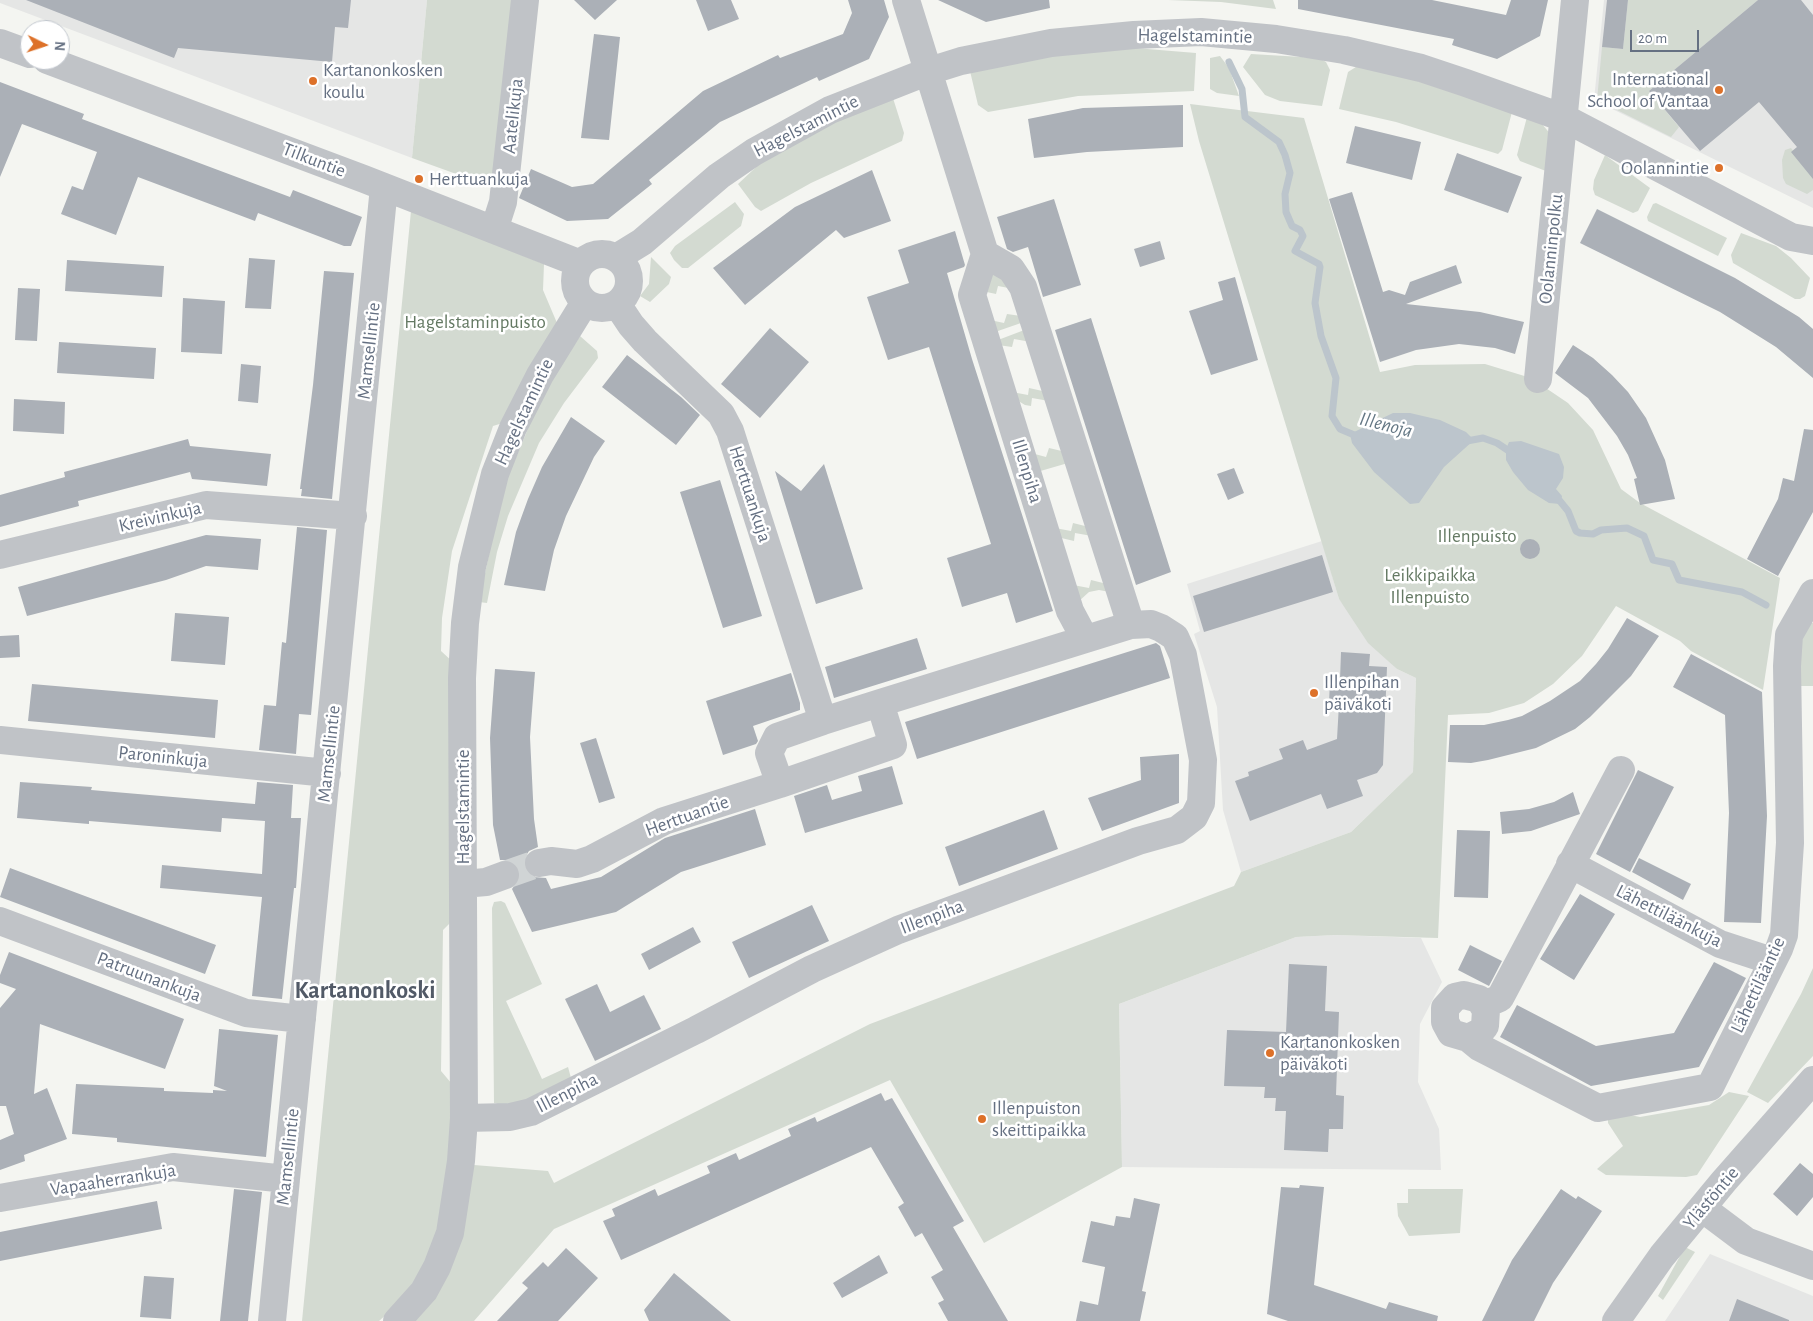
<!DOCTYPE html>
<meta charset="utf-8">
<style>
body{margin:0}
#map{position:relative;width:1813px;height:1321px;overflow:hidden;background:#f4f5f1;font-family:"Alegreya Sans",sans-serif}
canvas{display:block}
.north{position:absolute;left:20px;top:20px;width:50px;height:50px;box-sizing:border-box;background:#fff;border:1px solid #c1c6cd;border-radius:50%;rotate:94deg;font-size:14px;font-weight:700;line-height:20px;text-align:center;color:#657082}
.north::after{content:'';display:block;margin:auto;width:18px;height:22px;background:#dd7129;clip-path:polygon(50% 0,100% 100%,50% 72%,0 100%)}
.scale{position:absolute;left:1630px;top:30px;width:69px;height:22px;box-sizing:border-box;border:2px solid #657082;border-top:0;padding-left:6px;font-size:15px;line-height:18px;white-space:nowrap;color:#657082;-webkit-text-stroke:4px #fff;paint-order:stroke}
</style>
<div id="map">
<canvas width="1813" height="1321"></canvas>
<div class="north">N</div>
<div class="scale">20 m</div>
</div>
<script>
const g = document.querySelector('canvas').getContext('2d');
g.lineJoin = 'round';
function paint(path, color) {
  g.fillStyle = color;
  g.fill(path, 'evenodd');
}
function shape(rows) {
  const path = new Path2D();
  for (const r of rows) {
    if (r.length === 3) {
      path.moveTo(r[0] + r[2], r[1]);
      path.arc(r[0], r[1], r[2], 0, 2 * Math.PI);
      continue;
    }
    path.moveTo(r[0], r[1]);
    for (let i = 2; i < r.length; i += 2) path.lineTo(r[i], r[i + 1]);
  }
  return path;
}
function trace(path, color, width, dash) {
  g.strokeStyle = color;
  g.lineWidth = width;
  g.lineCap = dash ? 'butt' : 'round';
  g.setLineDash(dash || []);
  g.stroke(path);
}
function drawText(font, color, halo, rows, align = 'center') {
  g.font = font + ' "Alegreya Sans",sans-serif';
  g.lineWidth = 5;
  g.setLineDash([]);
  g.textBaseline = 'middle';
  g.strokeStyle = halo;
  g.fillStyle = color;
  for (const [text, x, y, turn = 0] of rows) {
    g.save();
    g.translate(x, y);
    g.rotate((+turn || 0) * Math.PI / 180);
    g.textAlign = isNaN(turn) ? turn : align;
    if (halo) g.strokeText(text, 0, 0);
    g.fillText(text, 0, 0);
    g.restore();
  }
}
paint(shape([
 [0,0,427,0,412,158,0,3],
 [1604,0,1813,0,1813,208,1594,100],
 [1322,541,1339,599,1397,669,1416,678,1413,772,1351,832,1241,872,1223,810,1217,707,1194,634,1200,631,1187,584],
 [1335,935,1421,938,1442,982,1420,1024,1418,1082,1439,1129,1441,1170,1122,1167,1119,1004,1296,937],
 [1710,1254,1813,1296,1813,1321,1665,1321]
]), '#e5e6e5');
paint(shape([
 [427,0,514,0,495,188,412,158],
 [1168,0,1273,0,1276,9,1221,2],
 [1628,0,1758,0,1649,91,1679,127,1671,137,1597,100,1602,47,1623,49],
 [1135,48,1196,53,1194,91,1078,96,988,112,978,105,970,71,1057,53],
 [1251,54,1319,58,1326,62,1330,70,1322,106,1280,101,1265,95,1243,67],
 [1220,56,1229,68,1239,96,1217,93,1210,89,1210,58],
 [1359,65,1394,73,1512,112,1502,150,1498,154,1396,122,1339,109,1348,72],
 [892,95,904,133,902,141,811,183,761,211,755,207,738,184,769,155,793,141],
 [1190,104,1304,118,1380,372,1415,365,1485,364,1531,378,1568,403,1593,430,1621,489,1640,503,1780,578,1763,690,1691,651,1680,641,1616,606,1582,656,1553,684,1524,703,1489,713,1448,715,1438,938,1335,935,1296,937,1119,1004,1122,1167,984,1243,890,1080,554,1229,474,1321,413,1321,474,1165,548,1171,554,1183,870,1024,1234,886,1241,872,1351,832,1413,772,1416,678,1397,669,1368,643,1339,599,1199,141],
 [1527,117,1542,124,1552,136,1551,173,1520,161,1517,155],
 [1791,148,1813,178,1813,190,1807,194,1786,184,1783,178,1782,160,1785,150],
 [1605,155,1650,188,1638,211,1633,213,1595,195,1593,189,1594,180],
 [735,202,744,214,741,226,688,268,682,268,674,260,670,253,675,246],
 [1656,203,1727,238,1718,256,1648,221,1647,217,1653,204],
 [411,211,544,264,543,290,557,323,506,422,493,426,452,551,442,618,441,651,454,663,453,920,443,930,441,1071,452,1084,453,1115,444,1212,418,1280,398,1304,379,1321,302,1321],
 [1741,233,1776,246,1791,258,1810,278,1805,296,1800,299,1795,299,1733,263,1731,255],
 [651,257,671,277,669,284,650,302,640,296,649,284],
 [994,269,1014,289,998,286,996,294,982,291],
 [1007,314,1021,316,1021,323,995,332,990,320,1004,323],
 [1027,329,1031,342,1014,339,1012,347,998,345,998,340],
 [580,336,597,351,598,358,564,403,539,443,508,516,497,552,487,603,479,602,497,516,509,474,543,393],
 [1029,388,1047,392,1049,401,1032,398,1031,406,1025,405,1015,399,1012,392,1028,395],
 [1049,448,1066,452,1068,463,1037,472,1031,453,1046,457],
 [1073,523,1089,527,1092,536,1075,533,1074,541,1057,537,1055,528,1071,531],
 [1091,580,1107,584,1110,592,1099,590,1089,592,1078,602,1073,585,1089,588],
 [1810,622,1813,623,1813,686,1797,686,1800,639],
 [501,901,505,903,542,984,506,1001,542,1079,568,1067,571,1078,532,1099,502,1105,494,1103,492,908,494,902],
 [1813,968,1813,1056,1768,1103,1747,1092,1801,994],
 [1729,1092,1749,1096,1697,1175,1686,1177,1606,1175,1597,1169,1623,1146,1608,1123,1608,1116,1625,1114,1640,1117,1709,1105],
 [1408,1189,1463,1189,1460,1233,1409,1236,1398,1216,1397,1203,1408,1203],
 [1685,1247,1695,1252,1663,1300,1658,1296]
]), '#d3dad1');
paint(shape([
 [1393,413,1410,413,1440,420,1466,432,1474,440,1444,467,1419,503,1410,504,1374,472,1352,443,1350,434],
 [1521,441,1559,454,1564,467,1563,478,1556,489,1562,496,1560,504,1549,503,1528,490,1513,472,1506,460,1506,449,1509,442]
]), '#bcc5cc');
trace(shape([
 [1229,62,1242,89,1245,117,1279,142,1285,155,1290,173,1285,194,1286,212,1292,226,1300,230,1303,236,1295,251,1319,264,1320,267,1315,303,1321,336,1336,378,1332,416,1340,429,1359,437],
 [1467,441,1483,438,1497,443,1512,453],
 [1555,495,1568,511,1576,531,1580,533,1593,534,1601,530,1627,528,1644,536,1653,560,1672,564,1679,580,1742,592,1766,605]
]), '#bcc5cc', 7);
paint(shape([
 [26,0,351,0,348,28,335,27,332,62,178,48,174,58],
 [574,0,617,0,595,20],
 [696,0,731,0,739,19,708,31],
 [848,0,884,0,889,17,869,59,819,81,817,77,720,122,649,180,652,184,608,219,567,221,519,198,531,169,572,187,593,184,703,91,778,55,780,58,843,34,852,13],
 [938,0,1049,0,1050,8,986,22],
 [1298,0,1432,0,1506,15,1511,0,1548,0,1540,36,1497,59,1452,45,1454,39,1298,9],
 [1607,0,1628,0,1623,49,1602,47],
 [1758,0,1801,0,1813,15,1813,179,1791,152,1797,147,1759,102,1700,151,1649,91],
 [594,34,620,37,609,140,581,138],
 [0,82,84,114,82,119,290,197,293,190,362,217,351,246,344,246,258,213,255,221,138,177,116,235,61,214,72,186,83,190,97,152,22,124,0,177],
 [1183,105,1183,147,1087,152,1034,158,1028,119,1083,108],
 [1355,126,1421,142,1412,180,1346,163],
 [1457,153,1522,177,1508,213,1444,190],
 [872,170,891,221,844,238,836,230,745,305,713,268,795,207],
 [1352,192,1383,292,1389,290,1405,295,1410,282,1456,265,1462,283,1406,304,1480,312,1524,322,1515,354,1495,348,1459,344,1416,350,1380,362,1329,199],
 [1054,199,1081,285,1043,297,1028,247,1013,252,1007,249,997,217],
 [1597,209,1735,278,1799,317,1813,329,1813,378,1776,347,1720,312,1580,243],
 [955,231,965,265,964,267,947,273,972,359,1053,611,1016,623,1007,593,962,607,947,558,991,544,929,347,888,360,867,297,909,283,898,250],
 [1160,241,1165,259,1140,267,1134,249],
 [249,258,275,260,271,309,245,308],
 [67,260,164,266,162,297,65,291],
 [324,271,354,273,332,499,301,496,302,489,300,489,313,385],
 [1235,277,1258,360,1211,375,1189,311,1223,300,1218,282],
 [18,288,40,289,37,341,15,340],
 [183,298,225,301,222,354,181,352],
 [1091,318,1171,572,1136,585,1055,330],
 [770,328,809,362,760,418,721,384],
 [59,342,156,348,154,379,57,373],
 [1573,345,1593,358,1612,375,1628,392,1646,418,1665,460,1675,499,1640,505,1634,479,1637,478,1628,455,1617,436,1588,398,1555,373],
 [627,355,681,397,700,415,676,445,602,387],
 [241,364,261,366,258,403,238,401],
 [14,399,65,402,64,434,13,431],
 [571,417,605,441,594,457,566,516,554,550,545,591,504,585,516,532,528,499,542,467],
 [1804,429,1813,430,1813,512,1778,576,1747,559,1778,499,1783,478,1794,481],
 [188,439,190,446,271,454,267,486,192,479,190,472,78,501,79,506,0,527,0,495,65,477,64,472],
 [824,464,863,589,816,604,775,471,801,491],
 [1234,468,1244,493,1228,500,1217,474],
 [720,480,762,616,723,628,680,492],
 [297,527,327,530,311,715,299,714,296,754,259,750,264,705,276,706,282,642,286,643],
 [206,535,261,539,258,570,206,566,166,580,27,616,18,587],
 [1530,549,10],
 [1322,555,1333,592,1204,632,1193,596],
 [175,613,229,617,225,665,171,661],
 [1627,618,1659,636,1631,676,1590,717,1575,729,1536,748,1488,760,1471,763,1448,762,1450,725,1484,725,1508,720,1522,716,1550,701,1580,681,1596,664,1608,649],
 [19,635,20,657,0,658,0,636],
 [917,638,927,669,834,698,825,667],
 [1156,643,1160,646,1170,678,917,759,905,722],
 [1341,652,1370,654,1369,666,1387,667,1383,765,1377,773,1357,780,1363,796,1327,809,1321,794,1250,821,1235,781,1249,776,1248,772,1283,759,1279,749,1303,740,1307,750,1337,739,1339,704,1329,704,1330,679,1340,680],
 [1691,654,1762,692,1767,816,1761,923,1724,922,1729,813,1725,715,1673,687],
 [495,669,535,672,530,737,534,819,538,847,529,851,525,857,524,865,527,873,533,877,546,878,551,889,601,877,665,838,755,809,766,845,681,872,616,912,532,932,512,889,520,878,520,870,515,863,507,860,500,860,493,825,490,738],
 [791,673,800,703,800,710,753,726,758,741,756,744,723,755,706,701],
 [32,684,218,700,215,738,28,721],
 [596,738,615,798,599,803,580,743],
 [1179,754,1179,803,1102,831,1088,798,1141,780,1140,757],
 [892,766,903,804,805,833,794,796,827,785,832,800,862,791,858,776],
 [1638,770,1674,787,1630,872,1596,854],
 [20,782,92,787,91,790,255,804,257,782,293,785,291,818,301,818,296,888,294,888,282,999,252,996,262,897,160,888,162,865,262,874,265,821,222,818,221,832,89,821,89,824,17,818],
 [1573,792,1580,814,1531,831,1502,834,1500,812,1529,809,1554,802],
 [1044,810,1058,849,959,886,945,847],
 [1457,830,1490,831,1488,898,1454,897],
 [1639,858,1691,884,1683,900,1632,872],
 [10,868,216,945,205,974,0,897],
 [1580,894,1615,914,1574,980,1540,959],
 [812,905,829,941,749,978,732,942],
 [693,927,701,942,649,970,641,954],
 [1470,945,1502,961,1489,986,1458,970],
 [9,952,184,1019,165,1069,40,1024,34,1094,47,1088,67,1139,24,1155,25,1161,0,1170,0,1140,14,1134,6,1106,0,1106,0,1008,16,989,0,983,0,975],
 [1714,962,1746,978,1699,1067,1591,1086,1500,1037,1517,1005,1596,1046,1674,1033],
 [1289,964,1327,966,1325,1011,1339,1012,1336,1095,1344,1096,1343,1129,1329,1129,1328,1152,1284,1150,1286,1111,1275,1111,1276,1098,1264,1098,1265,1087,1224,1086,1227,1030,1286,1032],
 [597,984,610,1012,644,995,661,1029,595,1061,565,999],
 [219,1029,278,1035,266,1157,117,1142,117,1138,72,1134,76,1084,164,1088,164,1091,213,1093,213,1090,227,1091,214,1086],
 [881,1093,885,1101,892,1098,964,1221,953,1227,1008,1321,948,1321,938,1303,944,1300,931,1277,943,1270,922,1233,915,1237,898,1207,904,1203,871,1147,621,1260,603,1221,615,1216,612,1209,655,1189,658,1196,710,1173,707,1166,736,1153,739,1160,791,1136,788,1129,815,1117,817,1122],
 [1800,1163,1813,1174,1813,1197,1797,1216,1773,1194],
 [1300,1185,1324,1187,1314,1285,1386,1309,1389,1302,1438,1316,1437,1321,1288,1321,1267,1314,1281,1187,1299,1188],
 [234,1189,262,1192,248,1321,220,1321],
 [1561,1189,1576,1199,1578,1196,1602,1211,1553,1283,1534,1321,1482,1321,1512,1260],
 [1134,1198,1160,1204,1142,1291,1146,1292,1140,1321,1076,1321,1080,1301,1098,1305,1105,1267,1082,1262,1091,1221,1114,1226,1116,1216,1130,1218],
 [157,1201,162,1229,0,1261,0,1232],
 [566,1248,598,1278,558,1321,497,1321,528,1288,522,1283,543,1262,548,1267],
 [879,1255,888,1273,842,1298,833,1283],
 [674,1273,731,1321,649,1321,644,1310],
 [144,1276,174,1278,171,1319,140,1317],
 [1737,1299,1789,1320,1789,1321,1729,1321]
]), '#abb0b7');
trace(shape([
 [505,875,539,863]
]), '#d0d4d5', 28, [28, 14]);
trace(shape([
 [906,0,985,254],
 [0,43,30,54],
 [47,60,364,179,581,264],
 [494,230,503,202,525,0],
 [602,281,27],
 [616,258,642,242,719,176,754,152,830,110,929,71,961,61,1051,43,1134,35,1201,32,1276,39,1344,50,1421,68,1466,83,1564,118,1791,237,1813,241],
 [617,304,631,325,645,341,721,414,730,431,823,721],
 [1538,379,1575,0],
 [0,555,206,505,353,516],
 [1085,639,1070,611,972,295,985,254,1011,269,1023,287,1131,625],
 [0,740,327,773],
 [539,863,551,861,577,864,592,859,664,821,780,784],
 [1570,864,1720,944,1772,961],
 [463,884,486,882,505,875],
 [0,921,246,1013,302,1019],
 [1484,1005,1500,998,1621,770],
 [1468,1038,1480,1032,1485,1026,1486,1010,1479,999,1464,995,1455,997,1445,1008,1445,1022,1451,1033,1468,1038,1479,1047,1598,1108,1710,1087,1779,949,1784,935,1790,843,1787,666,1789,635,1813,593],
 [464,1118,510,1117,531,1112,696,1030,812,969,898,930,1138,841,1177,830,1194,817,1201,803,1203,760,1183,655,1175,637,1161,628,1151,624,1131,625,880,703,823,721,777,737,769,753,780,784,893,745,880,703],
 [0,1198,173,1167,286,1179],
 [1702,1208,1746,1241,1813,1266],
 [272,1321,384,187],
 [397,1321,424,1291,437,1267,450,1233,461,1161,464,1118,462,678,465,623,472,567,495,474,513,428,540,375,585,302],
 [1616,1321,1662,1256,1724,1181,1813,1080]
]), '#c0c3c7', 28);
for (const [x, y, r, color] of [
 [313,81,5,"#dd7129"],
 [1719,90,5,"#dd7129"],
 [1719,168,5,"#dd7129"],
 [419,179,5,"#dd7129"],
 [1314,693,5,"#dd7129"],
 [1270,1053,5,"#dd7129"],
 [982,1119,5,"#dd7129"]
]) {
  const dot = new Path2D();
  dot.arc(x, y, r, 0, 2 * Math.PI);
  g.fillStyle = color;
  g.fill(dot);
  trace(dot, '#fff', 2);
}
drawText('19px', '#657082', '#fff', [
 ["Hagelstamintie",1195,36,1],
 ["Aatelikuja",513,116,-84],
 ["Hagelstamintie",806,126,-27],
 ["Tilkuntie",314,160,21],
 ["Oolanninpolku",1551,249,-84],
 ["Mamsellintie",369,351,-84],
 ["Hagelstamintie",524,412,-65],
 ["Illenpiha",1027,471,73],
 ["Herttuankuja",750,494,72],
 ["Kreivinkuja",160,517,-13],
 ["Mamsellintie",329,754,-84],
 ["Paroninkuja",163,757,6],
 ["Hagelstamintie",463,807,-90],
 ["Herttuantie",687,816,-20],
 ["Lähettiläänkuja",1669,916,27],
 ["Illenpiha",932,917,-21],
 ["Patruunankuja",149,977,21],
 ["Lähettilääntie",1758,985,-65],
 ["Illenpiha",567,1093,-27],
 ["Mamsellintie",288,1157,-84],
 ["Vapaaherrankuja",113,1180,-9],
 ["Ylästöntie",1711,1198,-50]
]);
drawText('19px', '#657082', '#fff', [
 ["Kartanonkosken",323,70],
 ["koulu",323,92],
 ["International",1709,79,"right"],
 ["School of Vantaa",1709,101,"right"],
 ["Oolannintie",1709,168,"right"],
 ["Herttuankuja",429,179],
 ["Illenpihan",1324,682],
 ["päiväkoti",1324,704],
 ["Kartanonkosken",1280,1042],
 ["päiväkoti",1280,1064],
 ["Illenpuiston",992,1108],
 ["skeittipaikka",992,1130]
], 'left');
drawText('19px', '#647963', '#fff', [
 ["Hagelstaminpuisto",475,322],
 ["Illenpuisto",1477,536],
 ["Leikkipaikka",1430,575],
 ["Illenpuisto",1430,597]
]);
drawText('italic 20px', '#657885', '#fff', [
 ["Illenoja",1386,425,14]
]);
drawText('bold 24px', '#525a67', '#fff', [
 ["Kartanonkoski",365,991]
]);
</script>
